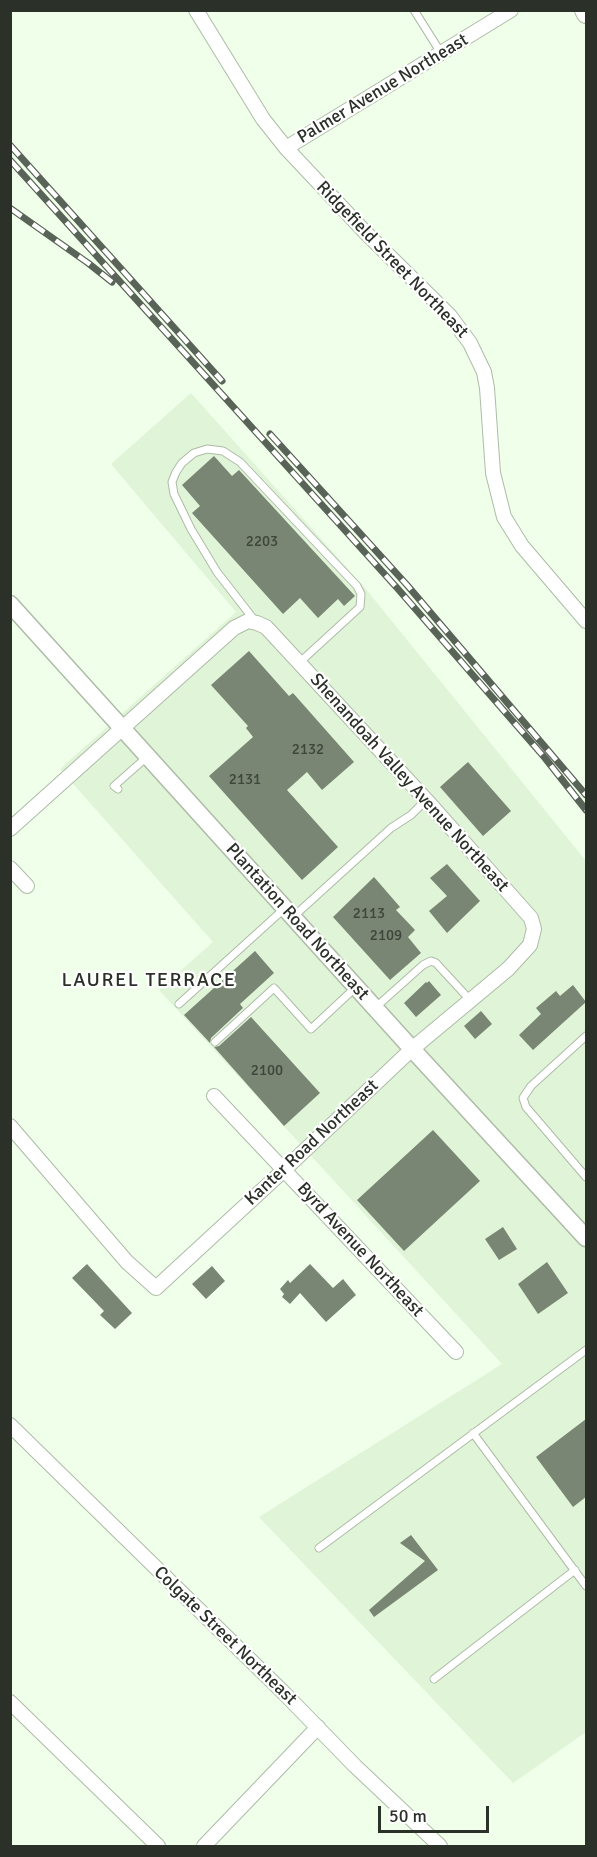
<!DOCTYPE html>
<style>
body{margin:0}
#map{position:relative;width:597px;height:1857px;overflow:hidden;background:#efffe9;font-family:Signika,sans-serif}
canvas{display:block}
.frame{position:absolute;inset:0;border:12px solid #2b3129;pointer-events:none}
.scale{position:absolute;left:378px;top:1806px;width:111px;height:27px;box-sizing:border-box;border:3px solid #2b3129;border-top:0;padding-left:8px;font-size:18px;line-height:21px;white-space:nowrap;color:#2b3129;-webkit-text-stroke:4px #fff;paint-order:stroke}
</style>
<div id="map">
<canvas width="597" height="1857"></canvas>
<div class="frame"></div>
<div class="scale">50 m</div>
</div>
<script>
const g = document.querySelector('canvas').getContext('2d');
g.lineJoin = 'round';
function paint(path, color) {
  g.fillStyle = color;
  g.fill(path, 'evenodd');
}
function shape(rows) {
  const path = new Path2D();
  for (const r of rows) {
    path.moveTo(r[0], r[1]);
    for (let i = 2; i < r.length; i += 2) path.lineTo(r[i], r[i + 1]);
  }
  return path;
}
function trace(path, color, width, dash) {
  g.strokeStyle = color;
  g.lineWidth = width;
  g.lineCap = dash ? 'butt' : 'round';
  g.setLineDash(dash || []);
  g.stroke(path);
}
function drawText(font, color, halo, rows, align = 'center') {
  g.font = font + ' Signika,sans-serif';
  g.lineWidth = 4.5;
  g.setLineDash([]);
  g.textBaseline = 'middle';
  g.strokeStyle = halo;
  g.fillStyle = color;
  for (const [text, x, y, turn = 0] of rows) {
    g.save();
    g.translate(x, y);
    g.rotate((+turn || 0) * Math.PI / 180);
    g.textAlign = isNaN(turn) ? turn : align;
    if (halo) g.strokeText(text, 0, 0);
    g.fillText(text, 0, 0);
    g.restore();
  }
}
paint(shape([
 [191,393,365,588,586,861,586,1732,513,1783,259,1517,502,1364,159,990,213,942,60,769,236,612,111,464]
]), '#e0f4d8');
paint(shape([
 [214,456,232,476,239,470,355,596,344,606,338,599,318,618,300,598,283,614,192,513,200,506,182,485],
 [249,651,289,696,293,693,354,762,322,790,307,772,287,790,338,847,302,880,209,776,253,737,246,728,248,726,211,685],
 [468,762,511,811,483,836,440,787],
 [447,864,480,901,447,933,429,911,447,896,430,878],
 [374,877,400,907,396,910,415,930,408,937,421,953,390,980,333,917],
 [255,951,274,973,240,1004,243,1008,211,1038,210,1043,184,1015],
 [429,981,441,995,416,1017,404,1003,426,982,427,983],
 [573,985,586,1002,533,1050,519,1035,541,1014,536,1008,556,991,560,996],
 [481,1011,492,1024,475,1039,464,1026],
 [251,1017,320,1093,284,1126,214,1047,219,1046],
 [433,1130,480,1181,404,1251,357,1200],
 [503,1227,517,1249,499,1260,485,1239],
 [547,1262,568,1293,538,1314,518,1284],
 [87,1264,132,1313,115,1329,100,1315,104,1311,72,1278],
 [310,1264,333,1288,343,1279,356,1295,326,1322,300,1293,290,1304,282,1297,284,1294,280,1289,288,1280,290,1283],
 [212,1266,225,1281,206,1299,192,1284],
 [586,1419,586,1497,573,1507,536,1457],
 [411,1535,438,1570,374,1617,369,1610,425,1561,400,1543]
]), '#788673');
const service = shape([
 [414,10,441,53],
 [255,621,217,572,191,529,174,494,172,482,176,472,182,463,194,453,207,449,223,451,240,462,357,586,361,594,360,607,299,663],
 [118,789,114,786,148,756],
 [293,917,391,828,411,815,426,800],
 [179,1004,285,908],
 [376,1007,423,965,431,961,436,963,471,1001],
 [586,1036,531,1086,523,1098,526,1107,586,1177],
 [215,1042,274,988,311,1029,356,987],
 [473,1433,586,1586],
 [319,1548,586,1350],
 [434,1679,575,1570]
]);
const minor = shape([
 [196,10,263,119,286,148,365,232,450,316,470,343,484,372,487,388,493,473,504,517,522,546,586,621],
 [286,148,511,10],
 [10,829,234,628,248,621,257,623,266,627,429,803,531,918,534,929,530,945,508,969,412,1049,284,1170,156,1288,127,1262,10,1126],
 [10,868,27,886],
 [214,1096,456,1352],
 [10,1425,285,1694,355,1766,440,1846],
 [10,1702,158,1846],
 [204,1846,318,1727]
]);
const tertiary = shape([
 [10,604,412,1049,586,1238]
]);
const secondary = shape([
 [584,10,586,14]
]);
trace(service, '#adbca7', 9);
trace(minor, '#adbca7', 16);
trace(tertiary, '#adbca7', 19);
trace(secondary, '#adbca7', 20);
trace(service, '#fff', 7);
trace(minor, '#fff', 14);
trace(tertiary, '#fff', 16);
trace(secondary, '#fff', 18);
const rail = shape([
 [10,145,222,381],
 [10,160,398,589,545,758,586,810],
 [10,208,88,263,112,282],
 [270,434,407,585,586,795]
]);
trace(rail, '#5a6357', 7);
trace(rail, '#fff', 4.5, [14]);
drawText('15px', '#3e463c', null, [
 ["2203",262,542],
 ["2132",308,750],
 ["2131",245,780],
 ["2113",369,914],
 ["2109",386,936],
 ["2100",267,1071]
]);
drawText('18px', '#2b3129', '#fff', [
 ["Palmer Avenue Northeast",383,89,-31],
 ["Ridgefield Street Northeast",392,260,46],
 ["Shenandoah Valley Avenue Northeast",409,783,48],
 ["Plantation Road Northeast",297,922,48],
 ["Kanter Road Northeast",312,1143,-43],
 ["Byrd Avenue Northeast",360,1250,47],
 ["Colgate Street Northeast",225,1636,44]
]);
g.letterSpacing = '1.5px';
drawText('20px', '#2b3129', '#fff', [
 ["LAUREL TERRACE",149,981]
]);
g.letterSpacing = '0px';
</script>
